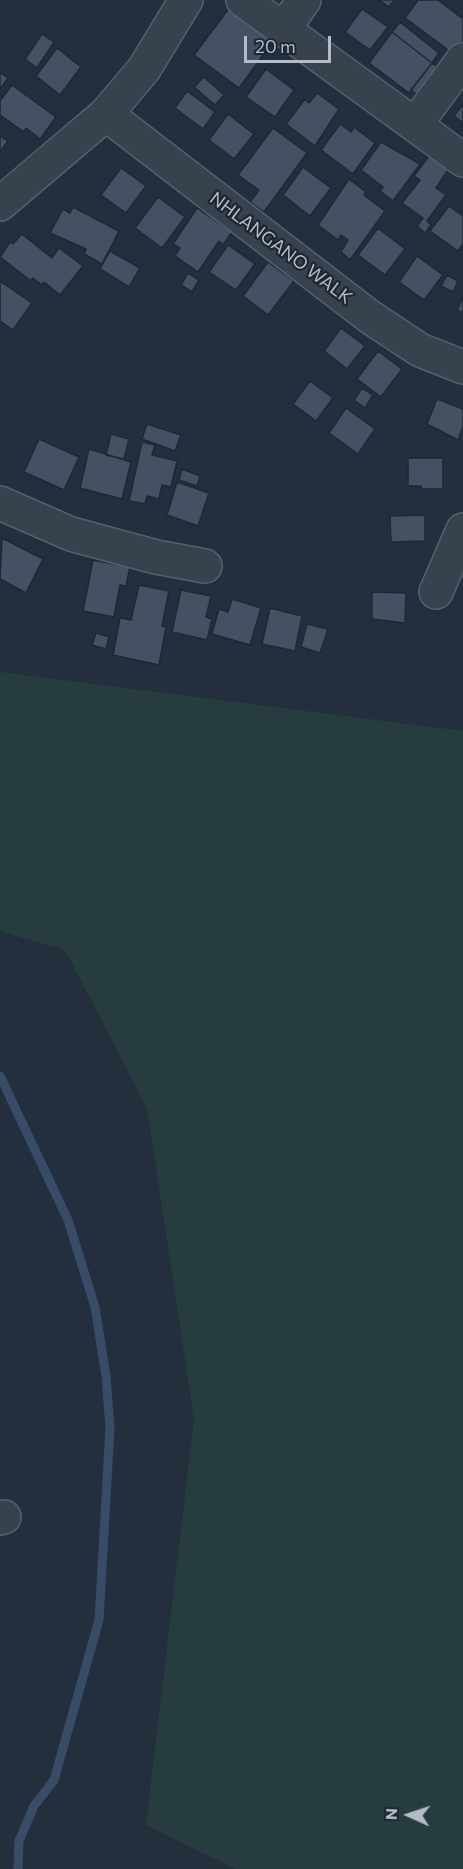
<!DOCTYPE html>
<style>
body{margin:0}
#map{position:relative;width:463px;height:1869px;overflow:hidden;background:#242f3e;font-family:Commissioner,sans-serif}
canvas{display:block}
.north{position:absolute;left:379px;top:1785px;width:60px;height:60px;-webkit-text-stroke:4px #1d2633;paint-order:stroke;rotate:273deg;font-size:16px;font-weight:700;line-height:24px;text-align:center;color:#b4bcc9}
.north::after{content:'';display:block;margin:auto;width:21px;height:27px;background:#b4bcc9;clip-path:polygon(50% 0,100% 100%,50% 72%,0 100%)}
.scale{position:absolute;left:244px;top:36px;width:87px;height:27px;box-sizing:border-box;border:3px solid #b4bcc9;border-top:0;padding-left:8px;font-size:18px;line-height:21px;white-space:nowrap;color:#b4bcc9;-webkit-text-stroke:4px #1d2633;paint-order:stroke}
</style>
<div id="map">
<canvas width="463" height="1869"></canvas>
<div class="north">N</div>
<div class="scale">20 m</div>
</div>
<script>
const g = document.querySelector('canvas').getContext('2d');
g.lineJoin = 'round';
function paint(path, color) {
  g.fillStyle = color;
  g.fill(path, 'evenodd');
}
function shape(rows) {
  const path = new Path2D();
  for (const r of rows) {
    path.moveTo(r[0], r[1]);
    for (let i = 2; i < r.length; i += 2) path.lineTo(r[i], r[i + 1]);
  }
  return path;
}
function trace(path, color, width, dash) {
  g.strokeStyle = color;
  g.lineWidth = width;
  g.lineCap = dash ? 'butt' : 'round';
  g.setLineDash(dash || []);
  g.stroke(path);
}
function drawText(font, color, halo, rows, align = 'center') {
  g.font = font + ' Commissioner,sans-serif';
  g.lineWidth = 4.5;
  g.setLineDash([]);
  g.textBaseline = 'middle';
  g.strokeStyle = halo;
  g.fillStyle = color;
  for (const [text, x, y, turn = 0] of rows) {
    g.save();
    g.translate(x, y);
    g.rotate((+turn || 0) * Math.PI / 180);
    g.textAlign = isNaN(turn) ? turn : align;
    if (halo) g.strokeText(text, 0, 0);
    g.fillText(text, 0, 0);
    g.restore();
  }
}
paint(shape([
 [0,672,463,731,463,1869,236,1869,146,1825,194,1419,147,1108,65,950,0,931]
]), '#263c3f');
trace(shape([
 [0,1076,68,1220,95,1307,106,1376,110,1428,99,1620,54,1780,34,1806,19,1841,18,1869]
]), '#394c67', 9);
const building = shape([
 [379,0,394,0,389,7,379,0],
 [418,0,438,0,463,19,463,45,455,55,405,18,418,0],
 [230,7,274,40,239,88,194,55,230,7],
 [362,9,388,27,370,50,345,32,362,9],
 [400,22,439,53,432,63,392,32,400,22],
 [392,32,432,63,409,93,369,63,392,32],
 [42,34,54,42,37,68,25,59,42,34],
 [57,48,81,67,60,95,36,76,57,48],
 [432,63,446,74,420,97,411,90,432,63],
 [266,69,294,90,275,117,246,97,266,69],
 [0,72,8,78,0,89,0,72],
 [204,77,224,95,215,105,194,87,204,77],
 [12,85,56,117,40,139,26,128,24,132,0,115,0,101,12,85],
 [187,91,215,112,203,129,175,108,187,91],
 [317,93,339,109,315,146,286,124,305,99,309,103,317,93],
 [463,104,463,127,461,126,463,123,454,116,463,104],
 [228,114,254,134,234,159,209,140,228,114],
 [340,124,351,132,354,127,375,143,353,174,321,150,340,124],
 [273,128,307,153,264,212,250,202,259,190,238,175,273,128],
 [0,136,8,141,0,152,0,136],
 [381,142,420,164,393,201,380,191,383,187,361,170,381,142],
 [429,156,448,170,436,188,446,195,427,221,431,225,425,233,417,226,423,218,402,203,420,180,414,176,429,156],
 [303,167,331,188,310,216,283,195,303,167],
 [121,168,146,186,126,213,101,195,121,168],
 [349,179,366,192,364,195,385,211,350,260,341,252,348,240,341,235,338,240,318,225,349,179],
 [158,197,185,217,162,248,135,228,158,197],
 [449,206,463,216,463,244,458,251,430,231,449,206],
 [73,207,119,231,102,264,84,254,86,249,50,233,63,209,70,213,73,207],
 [197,208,232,232,223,245,219,241,198,272,175,256,180,248,173,244,197,208],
 [378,228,405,249,385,275,358,255,378,228],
 [22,234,52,258,59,248,83,266,60,295,44,282,42,285,33,278,31,281,0,257,10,242,13,244,22,234],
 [228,245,255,264,236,290,209,272,228,245],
 [110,251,140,268,129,287,100,269,110,251],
 [417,256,443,275,424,300,399,282,417,256],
 [268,262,294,281,268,315,243,296,268,262],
 [188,273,199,280,192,292,181,285,188,273],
 [447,275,458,281,453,292,441,286,447,275],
 [0,281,32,303,13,330,0,321,0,281],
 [463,297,463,313,457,310,463,297],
 [341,328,365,346,347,369,324,351,341,328],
 [378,351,402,369,381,397,357,379,378,351],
 [310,381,333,398,316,421,293,404,310,381],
 [362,388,373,395,365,408,354,400,362,388],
 [437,399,463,409,463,427,458,440,427,424,437,399],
 [346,408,375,429,358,454,329,433,346,408],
 [147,424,181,435,175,451,142,439,147,424],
 [111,434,129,439,124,459,106,455,111,434],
 [39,439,79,457,64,490,24,472,39,439],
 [142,442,155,445,152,455,177,461,171,487,162,485,159,499,147,496,145,504,129,501,142,442],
 [89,449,131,462,122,499,80,488,89,449],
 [408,458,443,458,443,489,422,489,421,486,408,486,408,458],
 [182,469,200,476,197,486,179,480,182,469],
 [177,482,209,493,198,526,167,515,177,482],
 [425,515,425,541,391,542,390,516,425,515],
 [2,538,43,559,26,593,0,579,2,538],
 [93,560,130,567,126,586,120,585,114,617,83,611,93,560],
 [139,585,169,591,162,626,166,627,159,665,113,655,120,618,131,620,139,585],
 [181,590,211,596,206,617,212,619,207,640,172,632,181,590],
 [372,592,406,593,405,623,372,619,372,592],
 [232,599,261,608,250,645,212,634,219,609,228,612,232,599],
 [270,608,302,616,295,651,262,644,270,608],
 [307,624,328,629,320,653,301,647,307,624],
 [96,633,109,637,106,649,92,645,96,633]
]);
paint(building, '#455162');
trace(building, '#1f2835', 1.5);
const minor = shape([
 [243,0,463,160],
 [284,29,304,0],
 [106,114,370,317,420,350,463,367],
 [415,125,463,60],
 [0,204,106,114,144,69,186,0],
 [0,503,71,534,156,557,205,566],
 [436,592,463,530],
 [0,1518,4,1517]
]);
trace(minor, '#565f6c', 36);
trace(minor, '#38414e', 33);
drawText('18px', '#b4bcc9', '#1d2633', [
 ["NHLANGANO WALK",281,248,37]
]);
</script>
